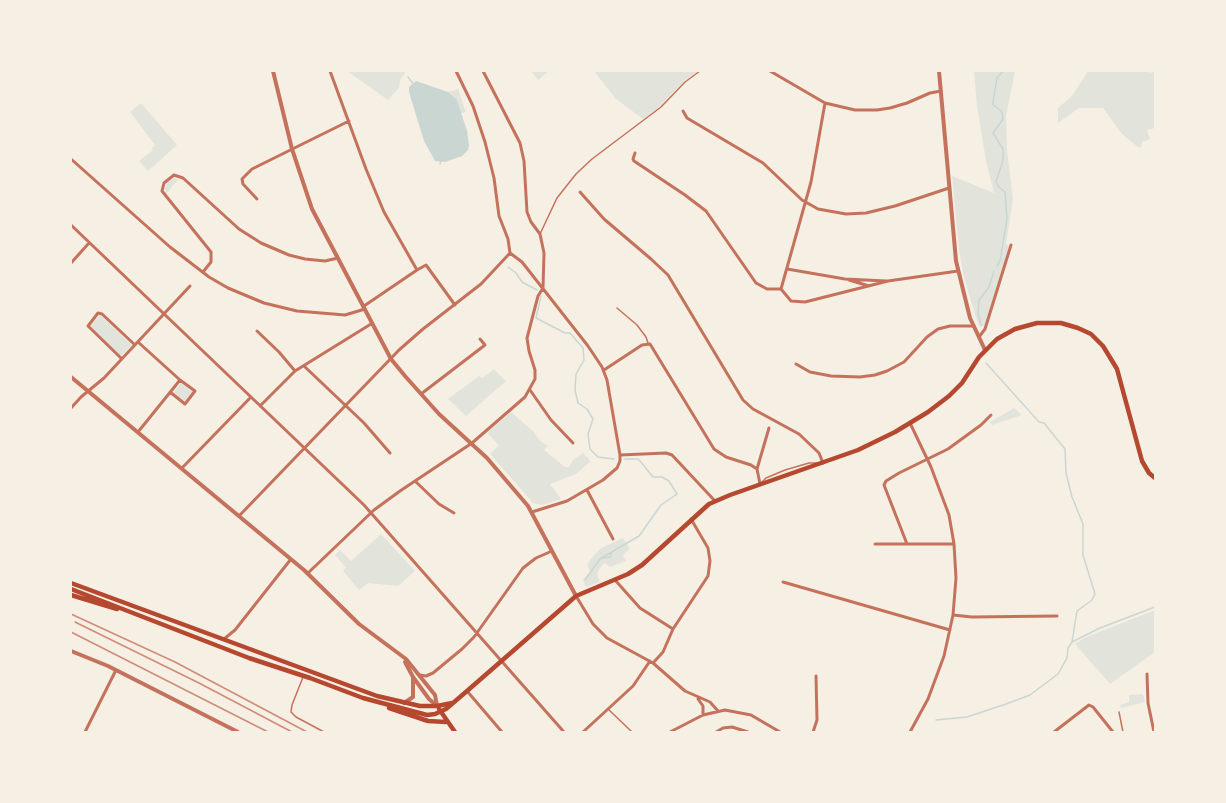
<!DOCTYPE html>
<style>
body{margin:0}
#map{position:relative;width:1226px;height:803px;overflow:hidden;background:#f6efe4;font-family:"DejaVu Sans",sans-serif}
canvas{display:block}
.frame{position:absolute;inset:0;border:72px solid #f6efe4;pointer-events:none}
</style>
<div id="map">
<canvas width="1226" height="803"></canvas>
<div class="frame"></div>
</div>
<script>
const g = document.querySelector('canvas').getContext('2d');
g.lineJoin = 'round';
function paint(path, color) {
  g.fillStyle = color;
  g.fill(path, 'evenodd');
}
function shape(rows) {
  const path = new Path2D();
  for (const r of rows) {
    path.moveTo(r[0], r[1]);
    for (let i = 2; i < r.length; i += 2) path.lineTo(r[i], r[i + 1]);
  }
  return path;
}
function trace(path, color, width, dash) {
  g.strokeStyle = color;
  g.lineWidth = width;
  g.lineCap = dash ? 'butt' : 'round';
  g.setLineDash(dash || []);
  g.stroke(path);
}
paint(shape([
 [347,71,406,71,400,80,399,88,388,100],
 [531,71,549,71,538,80],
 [594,71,698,71,685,80,660,106,643,119,616,99],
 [974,71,1015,71,1006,116,1007,149,1013,199,1006,244,1009,246,985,326,980,327,977,321,963,274,959,249,952,176,994,193,986,161,977,106],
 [1088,71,1149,71,1149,73,1155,71,1155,128,1147,130,1150,139,1142,142,1141,147,1138,147,1122,134,1103,108,1079,108,1058,123,1058,108,1072,96],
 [458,89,466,112,440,119,432,97],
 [141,103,177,145,148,171,139,161,153,150,152,148,155,145,130,112],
 [175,178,178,180,166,194,165,189,167,183],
 [100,315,132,345,121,356,89,326],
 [494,369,506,381,466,416,448,399,479,376,482,378],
 [181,383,193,392,185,402,173,393],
 [1014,408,1022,415,992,425,990,422],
 [511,412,534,432,539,440,548,446,544,450,565,467,569,467,573,460,583,453,588,458,590,462,576,474,550,484,561,499,542,505,533,503,490,454,499,445,487,433],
 [381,534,415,571,398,586,368,583,359,590,343,571,346,568,335,555,340,550,351,561],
 [623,538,630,549,623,555,626,561,610,567,604,563,597,573,600,582,586,587,583,580,590,571,587,565,590,560,601,548],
 [1155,610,1155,652,1110,684,1075,644,1084,638],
 [1143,694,1145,702,1121,708,1120,705,1129,702,1129,695]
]), '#e2e4dc');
paint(shape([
 [416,81,448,92,457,100,467,131,469,145,468,150,462,156,445,162,435,161,424,141,409,92,409,87]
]), '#c9d6d2');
trace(shape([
 [408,77,414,85],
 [440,164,441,159],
 [997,266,1000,261,1007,219,1005,192,999,187,996,182,1003,160,1003,149,993,133,1003,119,1003,116,1001,111,993,105,993,102,997,78,1003,71],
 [508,267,516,273,522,282,537,290],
 [541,296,536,318,565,333,570,333,583,348,584,360,576,374,575,390,578,403,587,409,593,419,588,434,590,449,598,457,614,459],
 [981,325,978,313,979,300,989,287,994,271],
 [602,558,610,557,612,552],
 [585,580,600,559,639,536,661,505,677,494,669,481,662,477,653,477,640,461,638,459,625,459],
 [1072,642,1100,628,1155,607],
 [936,720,967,717,1006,704,1030,695,1058,674,1067,658,1068,648,1072,642,1077,611,1092,600,1095,594,1083,555,1083,524,1072,497,1066,473,1065,449,1044,423,1039,422,986,363]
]), '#c9d6d2', 1.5);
trace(shape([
 [540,234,557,198,576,174,592,159,661,107,685,82,700,71],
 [617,308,637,325,646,337,648,343],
 [761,483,766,478,785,470,809,463,817,463],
 [303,677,292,705,291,712,296,717,324,732],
 [608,709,632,732],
 [1119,712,1123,732]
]), '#c5725c', 1.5);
trace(shape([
 [330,71,366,169,384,212,417,270,426,265,455,305],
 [456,71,473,106,485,142,494,178,499,216,508,239,510,253],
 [770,71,825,103,855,110,877,110,890,108,907,103,930,93,941,91],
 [683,111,687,118,763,163,802,200,818,209,846,214,866,213,895,206,949,188],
 [635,153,633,159,634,161,685,195,706,211,756,283,767,289,781,289],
 [71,159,170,247,209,277,228,288,264,303,297,311,345,315,365,309],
 [580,192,604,219,651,259,668,275,743,400,753,409,799,434,819,453,823,463],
 [257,199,243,184,242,179,252,169,349,121],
 [71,225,364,505,564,732],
 [510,253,522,262,588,346,602,367,607,380,620,455,620,461,617,468,603,480,567,501,532,512],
 [71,263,89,243],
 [787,269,845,279,886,281],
 [203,272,211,262,211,252,162,191,164,183,174,175,183,178,239,229,261,243,289,255,305,259,325,261,338,258],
 [849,280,869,286],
 [781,289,811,182,825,103],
 [781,289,791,301,805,302,888,281,958,271],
 [364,306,417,270],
 [257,331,279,352,295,371],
 [979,337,985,329,1011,245],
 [138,342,180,380,138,432],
 [122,359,88,326,98,313,102,314,135,345],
 [796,364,810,372,831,376,860,377,875,375,887,371,904,362,927,337,938,329,950,326,974,326],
 [304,366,364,423,390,453],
 [604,370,642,345,650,344,714,449,726,457,751,465,757,469],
 [530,390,551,420,573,443],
 [170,392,185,404,195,391,180,380],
 [421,394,485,345,480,339],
 [260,406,295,371,371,324],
 [71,408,81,397,104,378,190,286],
 [910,423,931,467,949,515,954,544,956,578,953,615,944,656,928,699,910,732],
 [620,455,666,453,672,455,715,501],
 [182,468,251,397],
 [415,481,439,504,454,513],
 [760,484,757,469,769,428],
 [587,490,613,539],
 [239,516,399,350,423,329,481,284,510,253],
 [875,544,954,544],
 [907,544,884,485,886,481,899,473,948,449,981,425,991,415],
 [308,573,374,510,400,491,472,443,525,397,535,379,535,370,529,351,527,338,538,296,543,288,544,253,540,234,531,222,527,212,524,161,520,143,483,71],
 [615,580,640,608,673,629],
 [783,582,950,630],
 [576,596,593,624,607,638,653,663,685,691,710,702,718,711],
 [953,615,972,617,1057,616],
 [224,639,235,630,291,559],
 [653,663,663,652,673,629,708,576,710,561,708,548,691,519],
 [1147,674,1148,703,1154,732],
 [420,675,426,676,433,673,462,649,474,637,523,568,536,558,552,551],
 [467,691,502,732],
 [698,699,703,706,703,715],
 [85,732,116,670],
 [583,732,633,686,650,661],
 [670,732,703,715,725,710,751,715,780,732],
 [716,732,723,728,732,727,748,732],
 [813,732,817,720,816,676],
 [1054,732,1089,705,1093,707,1113,732]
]), '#c5725c', 3);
trace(shape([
 [273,71,292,149,312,209,391,359,405,376,439,414,487,458,528,506,576,596],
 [939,71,956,261,970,318,985,350],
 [71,377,304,570,359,624,406,659,435,695,437,706],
 [71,651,108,666,238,732],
 [405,662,413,677,429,699,437,706],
 [404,703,413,697,413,677]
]), '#c5725c', 4);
trace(shape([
 [71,583,377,696,420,706,437,706,452,703],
 [71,589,249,658,310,678,363,698,427,715,435,714,446,709,467,691,576,596,628,574,642,565,709,504,730,495,858,450,895,432,928,412,949,396,962,383,979,357,997,339,1015,329,1037,323,1061,323,1078,328,1091,334,1103,346,1117,369,1142,461,1149,473,1155,478],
 [71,595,117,609],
 [389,708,428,721,446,722],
 [439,709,455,732]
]), '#b5482f', 4.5);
trace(shape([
 [71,614,175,662,307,732],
 [75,622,199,683,292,732],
 [71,632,268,732]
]), '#cf8b77', 1.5);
</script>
